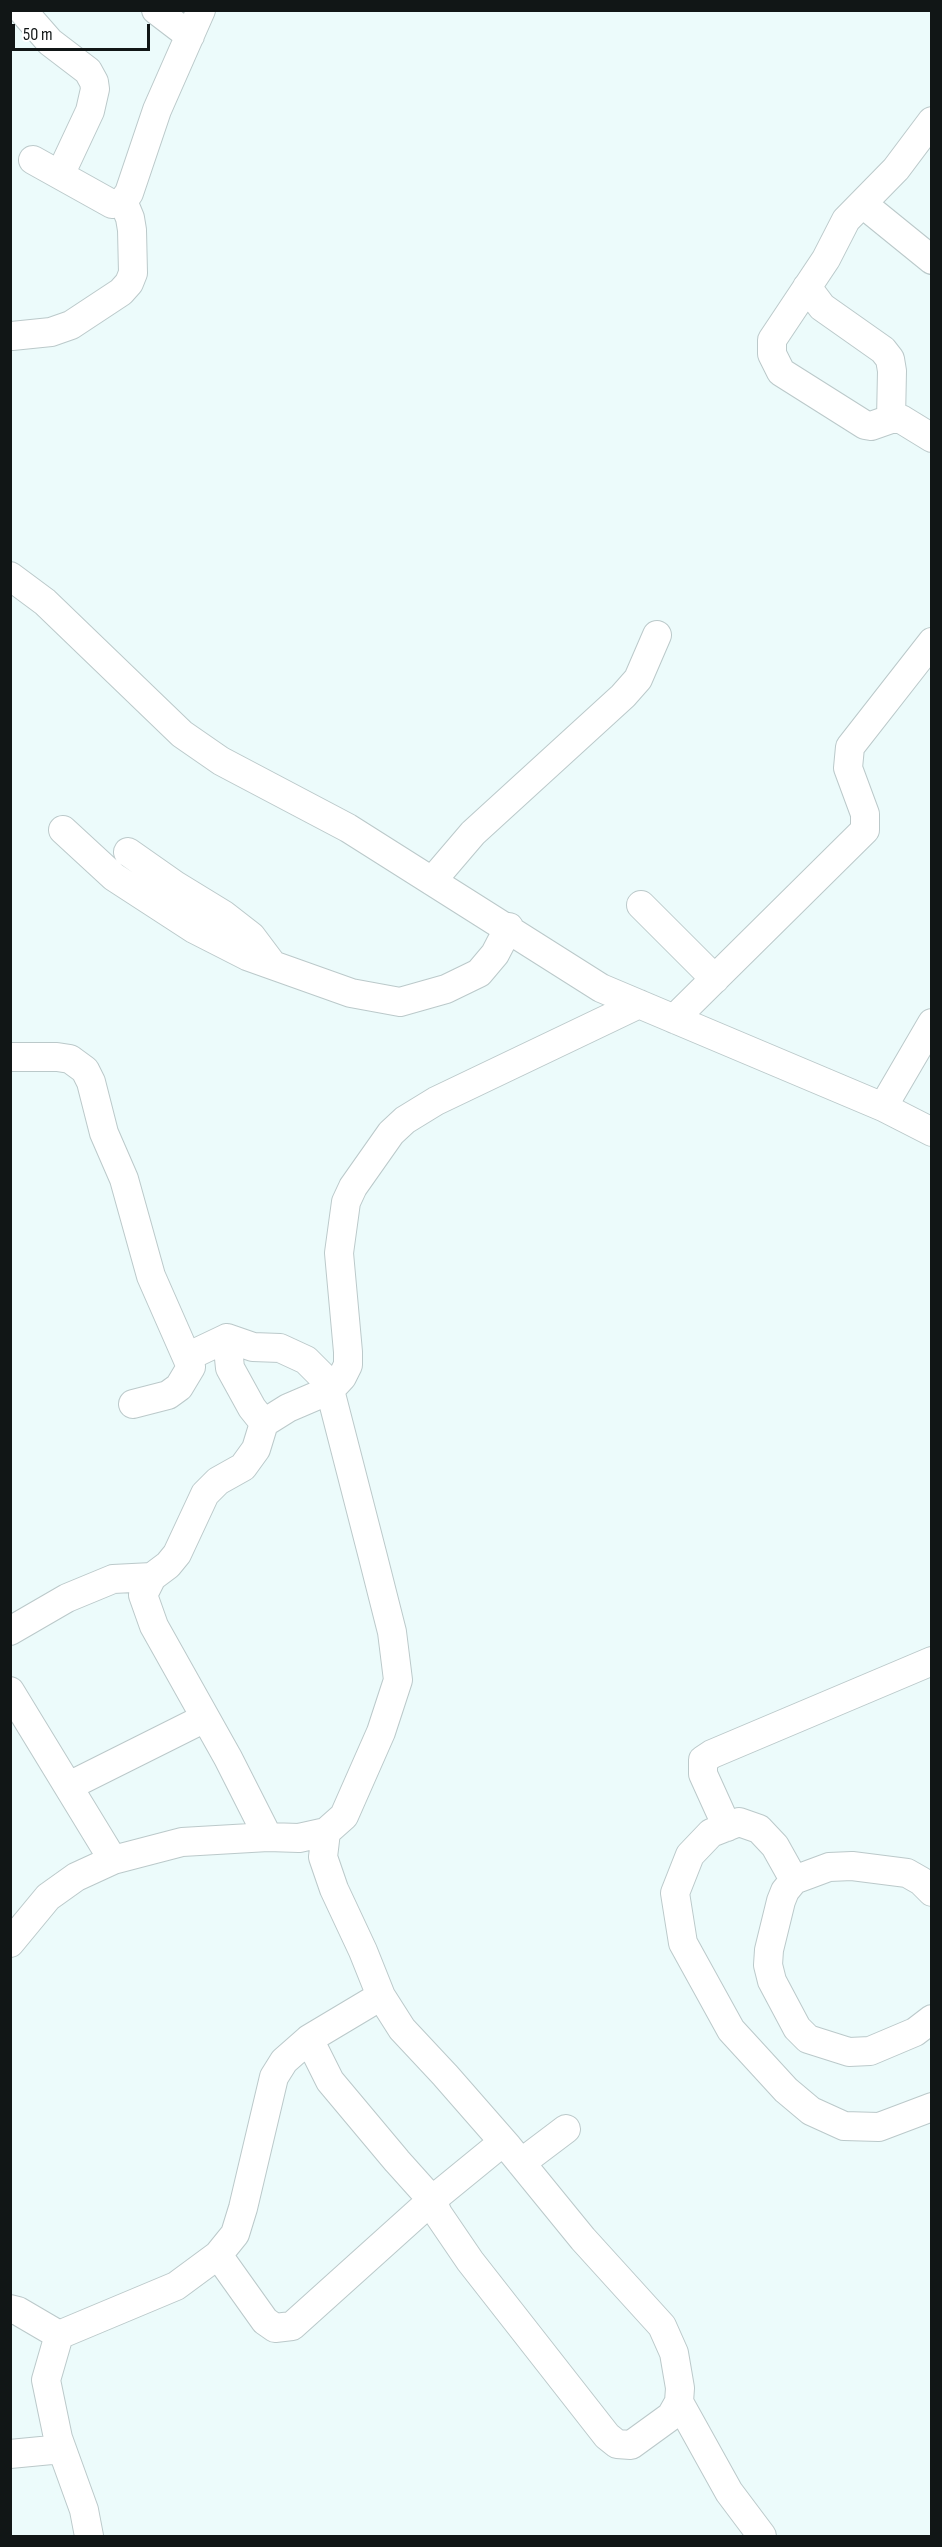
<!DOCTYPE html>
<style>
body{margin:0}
#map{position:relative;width:942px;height:2547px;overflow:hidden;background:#ecfbfb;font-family:"Sofia Sans Condensed",sans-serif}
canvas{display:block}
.frame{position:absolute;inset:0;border:12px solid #111616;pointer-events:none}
.scale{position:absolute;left:12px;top:24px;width:138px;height:27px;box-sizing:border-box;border:3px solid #111616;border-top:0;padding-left:8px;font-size:18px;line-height:21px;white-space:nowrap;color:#111616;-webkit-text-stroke:4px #fff;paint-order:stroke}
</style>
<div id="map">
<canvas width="942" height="2547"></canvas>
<div class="frame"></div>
<div class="scale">50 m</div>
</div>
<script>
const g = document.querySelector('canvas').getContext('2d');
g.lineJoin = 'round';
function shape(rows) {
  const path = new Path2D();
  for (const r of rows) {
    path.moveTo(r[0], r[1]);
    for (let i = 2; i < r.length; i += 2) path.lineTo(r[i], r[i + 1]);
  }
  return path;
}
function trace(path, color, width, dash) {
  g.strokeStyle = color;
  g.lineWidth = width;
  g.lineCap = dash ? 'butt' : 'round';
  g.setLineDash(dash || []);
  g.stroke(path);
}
const minor = shape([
 [22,10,50,42,88,71,94,82,95,89,90,111,60,175],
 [156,10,190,36],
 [932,121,896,169,846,220,826,259,772,340,772,354,781,372,865,425,871,426,891,419,901,419,932,438],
 [33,160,112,204,123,201,129,193,157,110,201,10],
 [863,204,932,260],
 [807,287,822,307,883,350,890,359,892,371,891,419],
 [12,336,51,332,71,325,121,292,129,283,133,273,132,230,130,218,123,201],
 [10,576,45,602,182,734,221,761,348,828,601,988,883,1107,932,1132],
 [63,830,114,877,194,929,247,956,351,993,400,1002,446,989,479,973,495,954,509,927],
 [128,852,175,885,224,915,251,936,272,964],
 [432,881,473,833,623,696,638,679,657,635],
 [641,905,715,979],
 [674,1019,865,830,865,814,848,768,850,747,932,642],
 [10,1057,57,1057,70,1059,85,1070,91,1082,104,1133,124,1179,151,1276,191,1367,179,1387,168,1395,133,1404],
 [883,1107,932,1023],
 [227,1338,230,1368,252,1408,264,1423],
 [10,1631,67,1598,113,1579,152,1577],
 [10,1691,113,1860],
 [69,1786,205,1718],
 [727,1827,703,1774,703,1760,712,1754,932,1661],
 [326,1832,323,1857,334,1889,363,1951,381,1996,402,2029,445,2075,508,2147,583,2239,662,2326,674,2353,680,2388,679,2402,671,2416,631,2445,617,2444,607,2436,470,2261,438,2214,432,2200,503,2142],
 [268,1837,228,1758,154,1626,143,1595,152,1577,168,1565,177,1554,205,1494,218,1481,243,1467,256,1449,264,1423,288,1408,330,1390,342,1377,348,1365,348,1352,339,1253,346,1202,353,1187,391,1133,405,1120,436,1101,639,1004],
 [794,1880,775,1846,759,1829,739,1822,711,1833,690,1855,675,1893,683,1943,731,2030,786,2090,811,2111,844,2126,879,2127,932,2107],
 [932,1892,921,1881,907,1873,852,1866,829,1867,794,1880,785,1891,781,1901,769,1950,768,1965,772,1981,797,2028,808,2039,849,2052,870,2051,915,2032,932,2019],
 [10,1943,48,1897,76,1877,113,1860,182,1842,268,1837,299,1838,326,1832,344,1816,381,1732,398,1680,392,1632,373,1557,330,1390,322,1376,306,1360,280,1348,253,1347,227,1338,187,1357],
 [521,2163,566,2129],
 [218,2255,265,2321,275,2328,292,2326,432,2200,397,2161,330,2081,309,2039],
 [10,2309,18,2311,59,2335],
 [679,2402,729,2492,762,2536],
 [10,2454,62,2449],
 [89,2536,84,2510,58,2438,46,2380,59,2335,176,2286,218,2255,235,2234,243,2208,274,2077,284,2061,309,2039,381,1996]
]);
trace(minor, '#bbc9ca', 30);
trace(minor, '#fff', 28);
</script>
